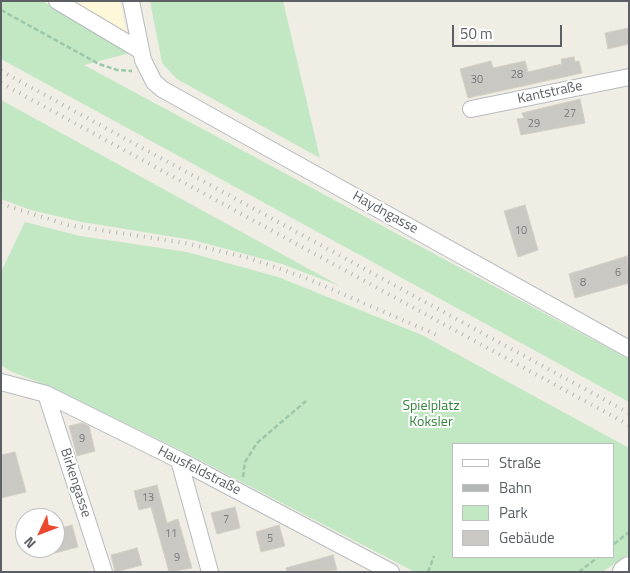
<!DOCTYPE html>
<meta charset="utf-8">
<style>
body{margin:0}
#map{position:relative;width:630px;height:573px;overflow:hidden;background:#efede4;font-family:"Titillium Web",sans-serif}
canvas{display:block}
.frame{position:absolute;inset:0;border:2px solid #5c6065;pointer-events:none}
.legend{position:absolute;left:452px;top:443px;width:162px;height:115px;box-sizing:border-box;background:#fff;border:1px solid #bebfc1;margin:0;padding:6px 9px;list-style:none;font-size:15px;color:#5c6065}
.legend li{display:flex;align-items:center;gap:10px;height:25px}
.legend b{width:25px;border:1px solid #bebfc1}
.north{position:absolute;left:15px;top:508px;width:50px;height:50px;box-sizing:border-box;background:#fff;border:1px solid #bebfc1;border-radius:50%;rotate:227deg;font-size:14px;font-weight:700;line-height:20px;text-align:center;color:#5c6065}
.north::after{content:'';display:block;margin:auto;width:18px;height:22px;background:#eb482e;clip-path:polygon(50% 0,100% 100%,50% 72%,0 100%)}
.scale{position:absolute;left:452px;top:25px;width:110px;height:22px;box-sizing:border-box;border:2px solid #5c6065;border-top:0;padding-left:6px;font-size:15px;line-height:18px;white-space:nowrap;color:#5c6065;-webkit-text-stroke:4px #fff;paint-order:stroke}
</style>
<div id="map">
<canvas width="630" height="573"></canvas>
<div class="frame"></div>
<ul class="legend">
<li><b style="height:6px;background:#fff"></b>Straße</li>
<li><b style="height:6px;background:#b5b6b6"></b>Bahn</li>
<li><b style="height:14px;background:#c1e7c3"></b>Park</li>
<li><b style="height:14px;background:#cac8c2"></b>Gebäude</li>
</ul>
<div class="north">N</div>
<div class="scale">50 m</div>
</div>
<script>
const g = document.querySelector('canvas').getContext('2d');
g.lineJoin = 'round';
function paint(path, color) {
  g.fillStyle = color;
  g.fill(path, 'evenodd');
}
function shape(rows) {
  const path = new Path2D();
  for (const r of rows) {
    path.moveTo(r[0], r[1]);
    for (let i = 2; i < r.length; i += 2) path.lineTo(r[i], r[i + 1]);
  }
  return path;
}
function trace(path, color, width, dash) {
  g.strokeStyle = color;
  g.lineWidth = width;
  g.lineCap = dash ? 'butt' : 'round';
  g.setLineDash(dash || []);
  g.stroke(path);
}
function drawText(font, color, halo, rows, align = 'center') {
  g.font = font + ' "Titillium Web",sans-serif';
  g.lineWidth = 4;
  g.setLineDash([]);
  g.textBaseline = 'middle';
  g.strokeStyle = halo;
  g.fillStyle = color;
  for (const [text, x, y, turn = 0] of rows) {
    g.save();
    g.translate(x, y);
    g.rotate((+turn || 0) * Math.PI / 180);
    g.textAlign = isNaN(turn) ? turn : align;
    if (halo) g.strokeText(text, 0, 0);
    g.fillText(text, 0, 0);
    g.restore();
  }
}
paint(shape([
 [43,1,120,1,130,53]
]), '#fef8da');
paint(shape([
 [1,1,43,1,130,53,84,65,629,359,629,402,1,59],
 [150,1,283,1,320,158,177,79,162,63],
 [1,100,340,286,282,264,193,240,82,222,31,210,1,199],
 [25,222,80,236,187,252,278,277,422,335,629,448,629,554,602,572,415,572,182,451,51,387,10,371,1,365,1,272],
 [454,444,614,444,614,557,454,557]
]), '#c1e7c3');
const building = shape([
 [629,28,629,44,608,49,605,33,629,28],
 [574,57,575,62,579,61,582,73,468,98,460,69,491,61,493,68,525,61,528,72,562,64,561,59,574,57],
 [580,99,585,123,521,135,517,119,524,118,522,113,580,99],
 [525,205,538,250,518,257,504,211,525,205],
 [627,256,629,283,575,298,569,274,627,256],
 [82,423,89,426,95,451,77,456,69,426,82,423],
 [15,452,26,492,1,498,1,455,15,452],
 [157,485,167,523,178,519,192,568,169,572,151,507,139,510,134,491,157,485],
 [235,507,240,528,217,534,211,513,235,507],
 [72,525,78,547,55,553,55,530,72,525],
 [279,525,285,546,261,552,256,532,279,525],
 [137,548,142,565,115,572,111,555,137,548],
 [333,555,337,570,287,572,286,568,333,555]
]);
paint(building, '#cac8c2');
trace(building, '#d4cfc3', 1);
const minor = shape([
 [57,1,141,51],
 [131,1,143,60,154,82,162,89,629,349],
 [471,109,629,77],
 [1,382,46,394,179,460,391,572],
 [46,394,104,572],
 [179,460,210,572]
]);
const secondary = shape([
 [625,572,629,569]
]);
trace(minor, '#b7babf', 18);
trace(secondary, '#b8bbc1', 26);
trace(shape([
 [1,10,99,64,117,70,132,71],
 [243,477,245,462,257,443,306,401],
 [614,544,629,532],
 [428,572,434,556],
 [579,572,598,557]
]), '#9ac8a9', 2.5, [5, 2.5]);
trace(minor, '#fff', 16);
trace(secondary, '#fff', 24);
trace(shape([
 [1,71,629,413],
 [1,83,629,425],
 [1,204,68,225,185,243,249,258,306,278,437,335]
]), '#b5b6b6', 4, [1, 6]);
drawText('11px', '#787a7c', null, [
 ["28",517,75],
 ["30",477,80],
 ["27",570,114],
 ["29",534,124],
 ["10",521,231],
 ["6",618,273],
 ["8",583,283],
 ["9",82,439],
 ["13",148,498],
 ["7",226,520],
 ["11",171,534],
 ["5",270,539],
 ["9",177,558]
]);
drawText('14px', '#5c6065', '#fff', [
 ["Kantstraße",550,93,-12],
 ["Haydngasse",385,213,29],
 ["Hausfeldstraße",199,471,27],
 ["Birkengasse",75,483,72]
]);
drawText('14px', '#34853c', '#fff', [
 ["Spielplatz",431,407],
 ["Koksler",431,423]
]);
</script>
